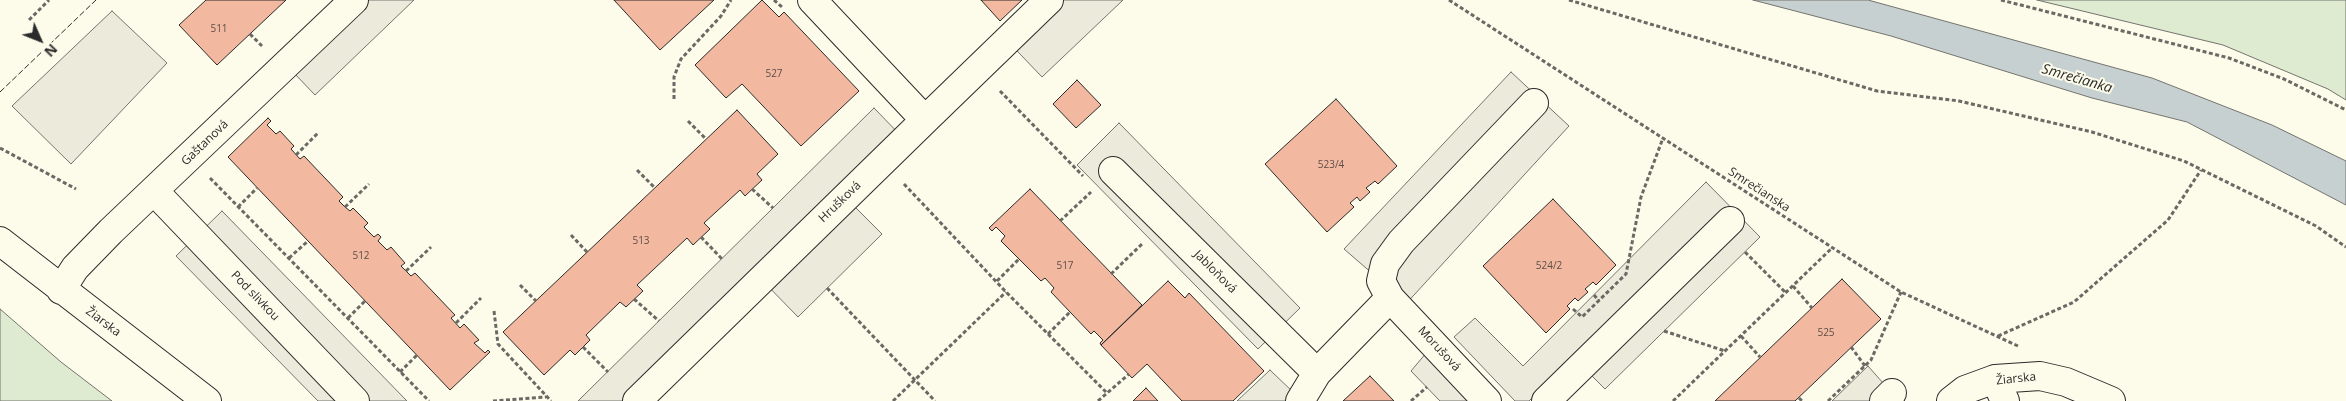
<!DOCTYPE html>
<meta charset="utf-8">
<style>
body{margin:0}
#map{position:relative;width:2346px;height:401px;overflow:hidden;background:#fdfbea;font-family:"Open Sans",sans-serif}
canvas{display:block}
.north{position:absolute;left:15px;top:15px;width:50px;height:50px;-webkit-text-stroke:4px #fdfbea;paint-order:stroke;rotate:134deg;font-size:14px;font-weight:700;line-height:20px;text-align:center;color:#2b2b2b}
.north::after{content:'';display:block;margin:auto;width:18px;height:22px;background:#2b2b2b;clip-path:polygon(50% 0,100% 100%,50% 72%,0 100%)}
</style>
<div id="map">
<canvas width="2346" height="401"></canvas>
<div class="north">N</div>
</div>
<script>
const g = document.querySelector('canvas').getContext('2d');
g.lineJoin = 'round';
function paint(path, color) {
  g.fillStyle = color;
  g.fill(path, 'evenodd');
}
function shape(rows) {
  const path = new Path2D();
  for (const r of rows) {
    path.moveTo(r[0], r[1]);
    for (let i = 2; i < r.length; i += 2) path.lineTo(r[i], r[i + 1]);
  }
  return path;
}
function trace(path, color, width, dash) {
  g.strokeStyle = color;
  g.lineWidth = width;
  g.lineCap = dash ? 'butt' : 'round';
  g.setLineDash(dash || []);
  g.stroke(path);
}
function drawText(font, color, halo, rows, align = 'center') {
  g.font = font + ' "Open Sans",sans-serif';
  g.lineWidth = 4;
  g.setLineDash([]);
  g.textBaseline = 'middle';
  g.strokeStyle = halo;
  g.fillStyle = color;
  for (const [text, x, y, turn = 0] of rows) {
    g.save();
    g.translate(x, y);
    g.rotate((+turn || 0) * Math.PI / 180);
    g.textAlign = isNaN(turn) ? turn : align;
    if (halo) g.strokeText(text, 0, 0);
    g.fillText(text, 0, 0);
    g.restore();
  }
}
const green = shape([
 [2037,0,2346,0,2346,100,2328,89,2223,45,2037,0],
 [0,309,61,362,112,401,0,401,0,309]
]);
paint(green, '#deebd1');
trace(green, '#74746e', 1);
const parking = shape([
 [368,0,414,0,315,95,293,72,368,0],
 [1033,0,1123,0,1042,77,999,32,1033,0],
 [112,11,167,63,71,164,12,106,112,11],
 [1511,72,1569,126,1403,307,1381,281,1344,249,1511,72],
 [874,108,905,140,845,197,882,234,798,317,761,279,637,401,578,401,874,108],
 [1119,123,1300,308,1258,349,1077,165,1119,123],
 [1706,182,1760,237,1605,389,1573,357,1529,401,1515,401,1454,337,1475,318,1523,366,1706,182],
 [222,211,407,401,318,401,176,256,222,211],
 [1432,346,1483,401,1440,401,1411,371,1432,346],
 [1868,366,1899,401,1832,401,1868,366],
 [1270,370,1294,393,1287,401,1237,401,1270,370]
]);
paint(parking, '#eceadb');
trace(parking, '#74746e', 1);
const water = shape([
 [1753,0,1868,0,2152,78,2272,125,2346,161,2346,205,2187,122,2092,98,1891,36,1753,0]
]);
paint(water, '#c7d0d0');
trace(water, '#74746e', 1);
const building = shape([
 [206,0,286,0,217,65,179,25,206,0],
 [614,0,714,0,660,50,614,0],
 [762,0,779,17,784,12,859,91,801,146,742,84,726,98,695,65,762,0],
 [981,0,1022,0,1000,21,981,0],
 [1077,80,1101,105,1076,128,1053,104,1077,80],
 [1336,99,1397,166,1378,184,1375,181,1366,188,1370,192,1360,201,1357,197,1350,203,1354,207,1327,232,1265,164,1336,99],
 [737,110,778,154,757,174,762,180,745,196,740,190,704,223,710,229,693,245,687,238,637,285,643,291,626,307,620,302,586,335,590,340,575,355,570,350,544,375,503,332,737,110],
 [268,118,271,121,267,125,276,134,280,131,294,146,291,149,300,159,304,156,343,197,339,201,345,207,350,211,353,208,368,223,364,227,374,237,378,234,381,237,378,241,387,250,391,247,405,263,401,266,411,276,415,273,455,315,451,318,460,328,464,324,479,340,474,343,485,353,488,350,490,352,450,390,228,157,268,118],
 [1030,189,1142,305,1101,345,1100,343,1103,340,1094,331,1091,334,1051,292,1054,288,1045,278,1041,281,1001,241,1005,236,996,227,992,231,989,228,1030,189],
 [1553,199,1616,265,1596,285,1593,282,1585,289,1588,292,1578,301,1575,298,1567,306,1570,309,1546,333,1483,266,1553,199],
 [1842,279,1881,319,1795,401,1715,401,1842,279],
 [1168,281,1185,298,1189,293,1264,371,1233,401,1182,401,1147,364,1132,378,1101,345,1168,281],
 [1370,376,1394,401,1343,401,1370,376],
 [1146,388,1158,401,1133,401,1146,388]
]);
paint(building, '#f2b8a0');
trace(building, '#2b2b2b', 1);
const minor = shape([
 [925,120,1049,0],
 [1113,171,1317,373],
 [154,191,355,401],
 [0,241,207,401],
 [61,290,75,268,111,231,354,0],
 [1995,379,2005,401],
 [637,401,925,120,812,0],
 [1300,401,1317,373,1390,298],
 [1487,401,1390,298,1381,281,1385,264,1401,242,1534,103],
 [1546,401,1730,221],
 [1884,401,1892,393],
 [1951,401,1965,390,1995,379,2040,376,2066,382,2111,401]
]);
trace(minor, '#2b2b2b', 30);
trace(shape([
 [774,0,782,7],
 [1449,0,1901,292,2018,346],
 [1569,0,1877,91,1959,101,2092,132,2184,161,2316,226,2346,247],
 [2001,0,2229,58,2284,79,2346,110],
 [29,20,49,0],
 [250,34,262,46],
 [1000,91,1083,176],
 [674,99,674,77,681,59,721,16,731,0],
 [688,121,706,139],
 [0,148,76,189],
 [296,155,318,133],
 [637,170,655,188],
 [210,178,429,401],
 [904,184,1006,292,1107,393],
 [752,189,773,208],
 [238,207,257,188],
 [345,207,369,184],
 [1060,221,1091,192],
 [571,235,587,252],
 [701,237,722,259],
 [1745,252,1786,293],
 [289,258,308,241],
 [406,271,431,247],
 [1111,274,1143,243],
 [997,281,1019,259],
 [520,285,536,301],
 [1793,286,1812,308],
 [827,288,935,401],
 [1594,295,1599,301],
 [634,299,659,321],
 [1573,309,1582,317,1626,274,1641,197,1663,138],
 [494,311,498,344,551,401],
 [348,318,365,301],
 [456,323,481,298],
 [1664,331,1725,351],
 [1048,334,1070,312],
 [1741,336,1760,357],
 [1998,336,2074,302,2168,220,2201,170],
 [583,347,608,372],
 [1851,347,1865,366],
 [400,372,417,355],
 [1799,398,1802,401],
 [493,401,546,397],
 [893,401,1006,292],
 [1098,401,1129,374],
 [1411,401,1427,387],
 [1673,401,1832,248],
 [1828,401,1871,360,1901,292]
]), '#6a6964', 3, [4, 2.5]);
trace(minor, '#fdfbea', 28);
trace(shape([
 [0,92,96,0]
]), '#2b2b2b', 1, [6, 2.5]);
drawText('10px', '#5d4e48', null, [
 ["511",219,29],
 ["527",774,74],
 ["523/4",1331,165],
 ["513",641,241],
 ["512",361,256],
 ["517",1065,266],
 ["524/2",1549,266],
 ["525",1826,333]
]);
drawText('12px', '#2b2b2b', '#fdfbea', [
 ["Gaštanová",205,143,-44],
 ["Smrečianska",1759,190,33],
 ["Hrušková",840,202,-44],
 ["Jabloňová",1215,272,45],
 ["Pod slivkou",255,296,46],
 ["Žiarska",103,322,37],
 ["Morušová",1439,349,47],
 ["Žiarska",2016,379,-6]
]);
drawText('italic 14px', '#2b2b2b', '#fdfbea', [
 ["Smrečianka",2077,79,16]
]);
</script>
